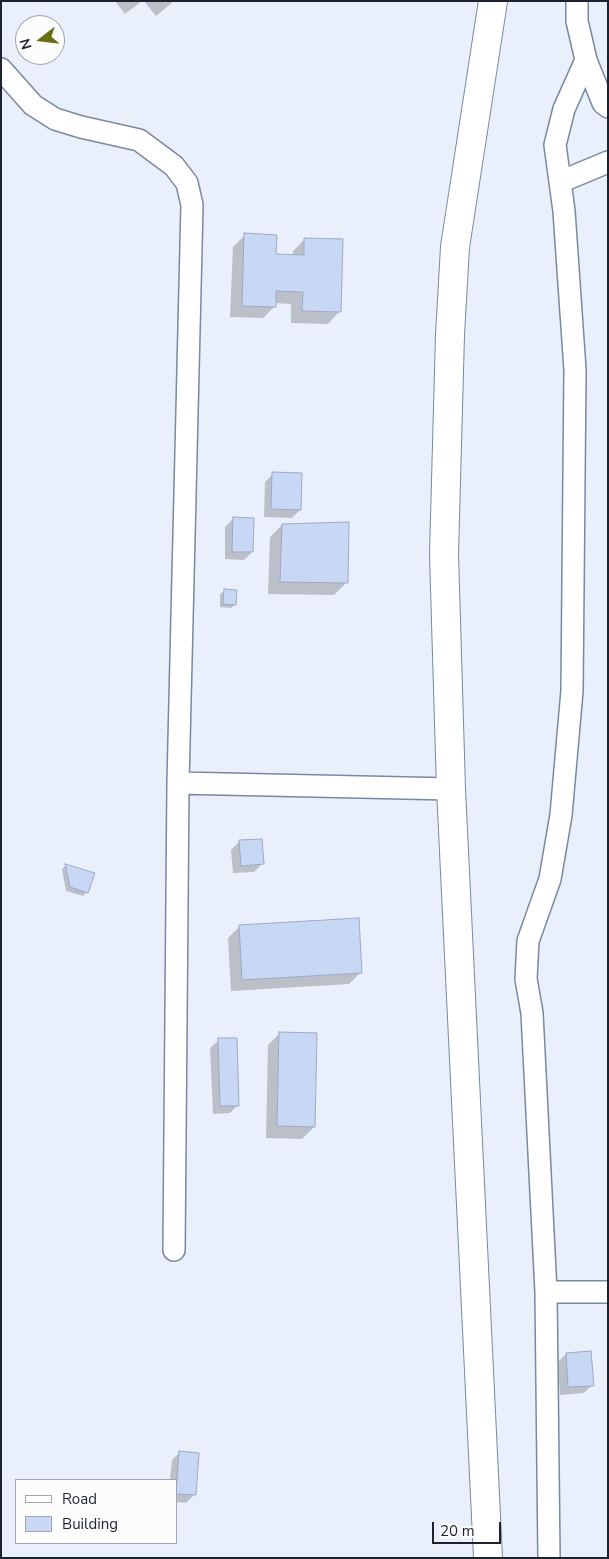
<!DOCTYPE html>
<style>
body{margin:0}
#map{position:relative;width:609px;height:1559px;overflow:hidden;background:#e9effb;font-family:"Nunito Sans",sans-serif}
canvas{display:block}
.frame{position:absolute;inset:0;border:2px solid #1d232e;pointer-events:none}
.legend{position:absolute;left:15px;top:1479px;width:162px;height:65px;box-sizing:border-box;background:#fcfcfc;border:1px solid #a3a5aa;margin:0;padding:6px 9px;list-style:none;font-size:15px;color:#1d232e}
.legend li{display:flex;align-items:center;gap:10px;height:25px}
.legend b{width:25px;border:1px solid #a3a5aa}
.north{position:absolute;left:15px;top:15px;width:50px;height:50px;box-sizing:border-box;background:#fcfcfc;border:1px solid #a3a5aa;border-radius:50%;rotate:254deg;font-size:14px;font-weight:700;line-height:20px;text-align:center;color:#1d232e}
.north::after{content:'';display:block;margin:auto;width:18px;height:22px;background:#6a6e13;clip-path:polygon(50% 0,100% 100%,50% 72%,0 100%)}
.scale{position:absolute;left:432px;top:1522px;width:69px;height:22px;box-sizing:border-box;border:2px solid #1d232e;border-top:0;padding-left:6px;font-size:15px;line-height:18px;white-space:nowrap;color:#1d232e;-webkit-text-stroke:4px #fcfcfc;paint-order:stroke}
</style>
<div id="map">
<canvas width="609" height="1559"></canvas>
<div class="frame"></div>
<ul class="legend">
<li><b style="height:6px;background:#fff"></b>Road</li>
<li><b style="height:14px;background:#c7d7f4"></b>Building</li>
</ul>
<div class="north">N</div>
<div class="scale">20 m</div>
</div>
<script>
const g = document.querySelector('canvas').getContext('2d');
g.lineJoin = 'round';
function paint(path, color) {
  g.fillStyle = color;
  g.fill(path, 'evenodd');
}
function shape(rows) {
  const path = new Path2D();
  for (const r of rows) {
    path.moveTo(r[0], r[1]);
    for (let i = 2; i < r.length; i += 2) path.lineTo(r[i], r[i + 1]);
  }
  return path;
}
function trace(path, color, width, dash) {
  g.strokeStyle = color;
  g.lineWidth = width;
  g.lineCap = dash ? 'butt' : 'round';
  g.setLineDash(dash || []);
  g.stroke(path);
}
paint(shape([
 [115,1,142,1,125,14],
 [144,1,174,1,156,16],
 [245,235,275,255,293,256,293,251,305,239,339,312,328,324,291,323,291,304,275,303,275,306,263,318,230,317,233,247],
 [273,474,300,510,292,518,264,517,265,482],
 [233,519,252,552,244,560,225,559,225,527],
 [282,525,346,583,334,595,268,594,270,537],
 [224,591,235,604,231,608,220,607,220,594],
 [239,842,262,864,254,872,233,873,231,850],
 [66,865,87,892,83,896,66,891,62,869],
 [240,926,361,972,349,984,231,991,228,938],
 [280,1033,314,1127,302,1139,266,1138,268,1045],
 [219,1040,238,1105,230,1113,213,1114,210,1048],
 [566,1354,592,1385,584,1393,560,1395,558,1362],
 [180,1452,194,1495,186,1503,176,1502,176,1480,170,1480,172,1460]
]), '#0003');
const building = shape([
 [244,233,277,235,276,254,304,255,304,238,343,239,341,312,302,311,303,292,276,291,276,307,242,306,244,233],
 [272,472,302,473,301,510,271,509,272,472],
 [233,517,254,518,253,552,232,552,233,517],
 [349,522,348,583,280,582,282,524,349,522],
 [224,589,237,590,236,605,223,604,224,589],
 [262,839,264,864,241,866,239,840,262,839],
 [65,864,95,873,88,893,70,887,65,864],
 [359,918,362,973,242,980,239,925,359,918],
 [279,1032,317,1033,315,1127,277,1126,279,1032],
 [218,1038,237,1038,239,1106,220,1106,218,1038],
 [591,1351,594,1386,568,1387,566,1353,591,1351],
 [179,1451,199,1453,196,1495,176,1494,179,1451]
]);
paint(building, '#c7d7f4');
trace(building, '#9baac6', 1);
const street = shape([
 [577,1,577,21,586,60,603,103,608,107],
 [1,69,33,105,55,119,81,127,139,140,174,166,187,183,192,205,178,783,174,1250],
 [560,182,608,162],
 [178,783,451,789],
 [546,1292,608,1292],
 [549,1558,546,1292,532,1013,526,979,528,941,550,879,561,815,572,691,575,370,564,211,555,145,564,109,586,60]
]);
const primary = shape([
 [488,1558,451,789,444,554,450,335,455,247,493,1]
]);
trace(street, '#7a88a2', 24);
trace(primary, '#7a88a2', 30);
trace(street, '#fff', 21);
trace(primary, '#fff', 28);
</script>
